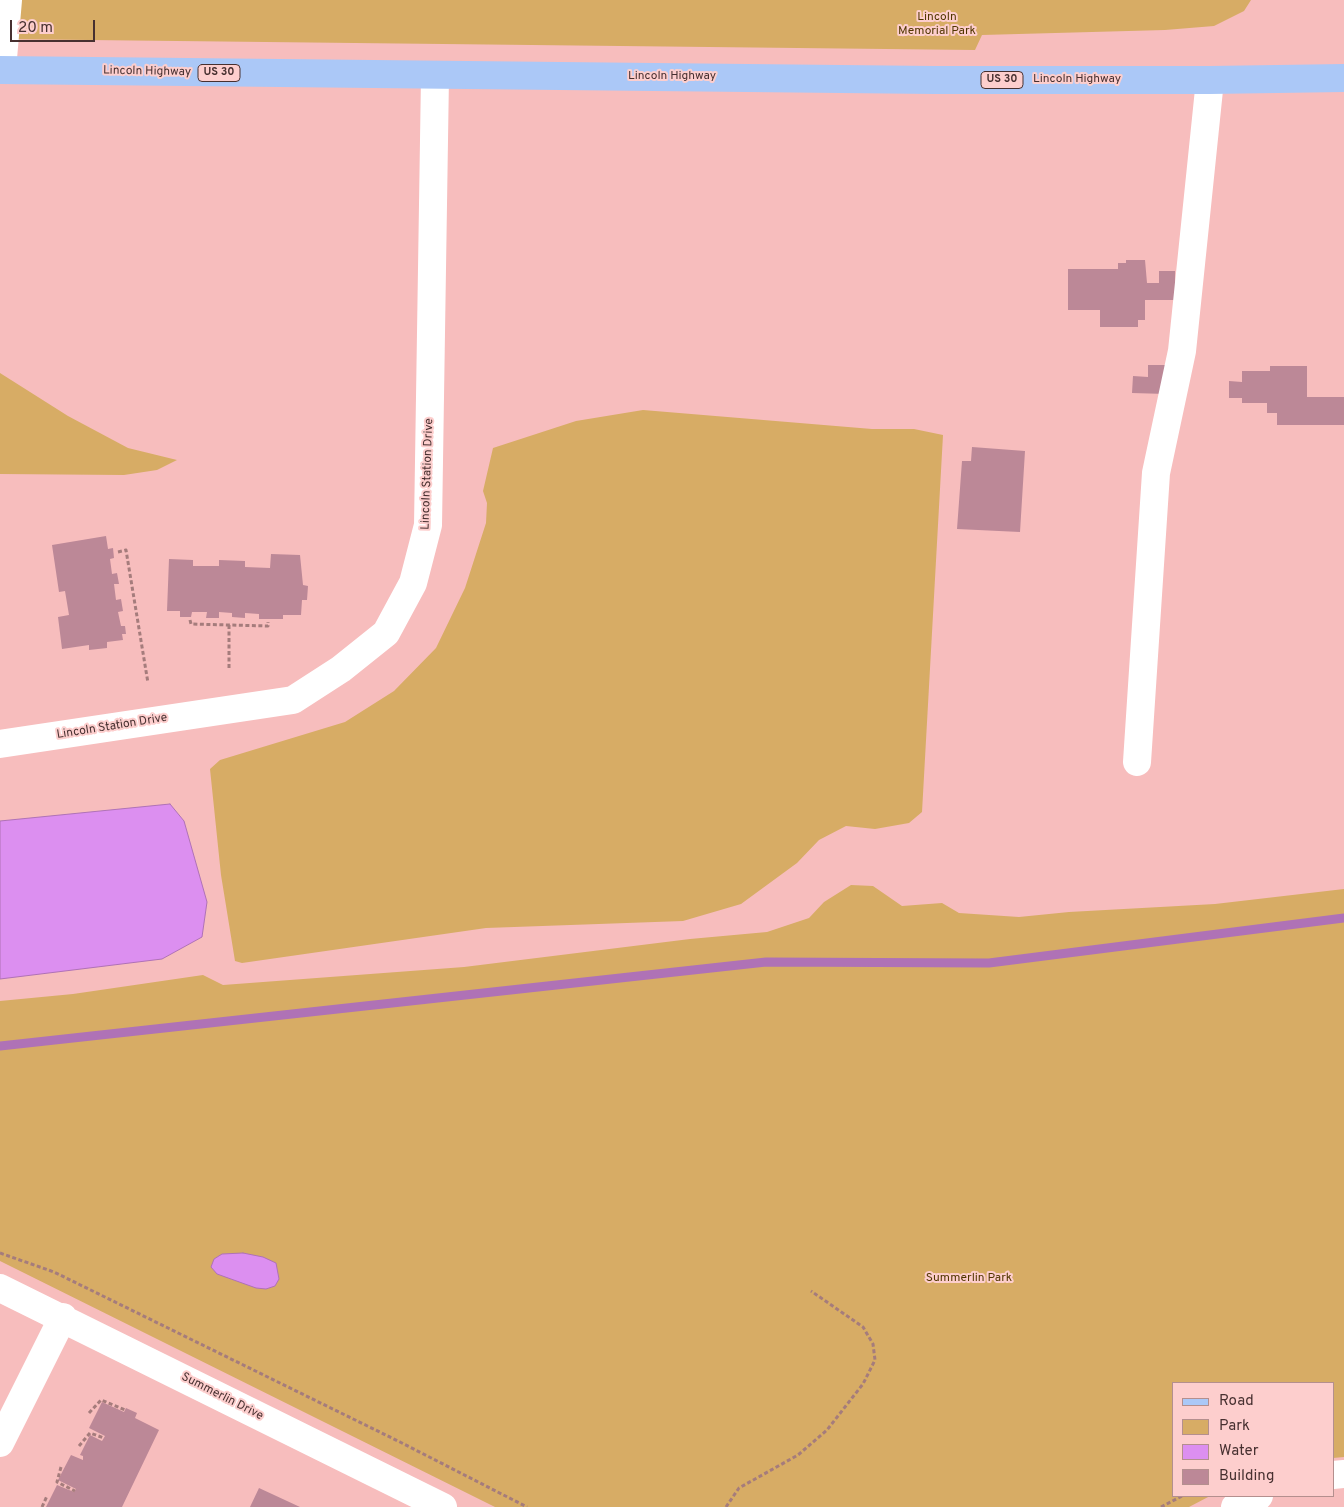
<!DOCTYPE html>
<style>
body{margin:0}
#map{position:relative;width:1344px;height:1507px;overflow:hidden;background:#f7bdbd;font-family:Overpass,sans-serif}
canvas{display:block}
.legend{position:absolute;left:1172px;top:1382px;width:162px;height:115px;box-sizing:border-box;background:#fdcecd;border:1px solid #b48f8e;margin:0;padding:6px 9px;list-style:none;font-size:15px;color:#473030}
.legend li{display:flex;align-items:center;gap:10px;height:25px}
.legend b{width:25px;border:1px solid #b48f8e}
.scale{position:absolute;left:10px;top:20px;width:85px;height:22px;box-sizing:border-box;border:2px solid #473030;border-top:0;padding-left:6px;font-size:15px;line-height:18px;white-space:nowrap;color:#473030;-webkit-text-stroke:4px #fdcecd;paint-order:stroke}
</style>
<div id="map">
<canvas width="1344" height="1507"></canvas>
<ul class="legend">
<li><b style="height:6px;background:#abc8f7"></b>Road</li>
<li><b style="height:14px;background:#d7ac65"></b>Park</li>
<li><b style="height:14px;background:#dc8ff0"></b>Water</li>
<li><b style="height:14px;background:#bc8897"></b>Building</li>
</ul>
<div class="scale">20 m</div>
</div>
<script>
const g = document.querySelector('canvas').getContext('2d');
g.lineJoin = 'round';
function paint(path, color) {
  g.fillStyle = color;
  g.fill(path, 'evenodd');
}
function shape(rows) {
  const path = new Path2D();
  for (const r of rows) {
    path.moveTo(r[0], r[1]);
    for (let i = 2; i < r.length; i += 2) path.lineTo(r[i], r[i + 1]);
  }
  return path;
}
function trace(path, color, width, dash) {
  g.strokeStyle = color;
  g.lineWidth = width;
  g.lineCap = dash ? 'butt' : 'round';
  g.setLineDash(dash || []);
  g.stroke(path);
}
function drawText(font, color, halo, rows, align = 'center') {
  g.font = font + ' Overpass,sans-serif';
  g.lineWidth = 4;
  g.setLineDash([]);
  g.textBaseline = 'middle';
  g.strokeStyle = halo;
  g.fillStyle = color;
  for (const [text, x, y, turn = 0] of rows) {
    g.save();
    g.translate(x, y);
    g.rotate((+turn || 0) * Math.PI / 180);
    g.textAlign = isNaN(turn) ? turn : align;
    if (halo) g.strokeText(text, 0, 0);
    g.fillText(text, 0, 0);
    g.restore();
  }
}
paint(shape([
 [0,0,1251,0,1244,11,1214,26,1165,30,982,35,975,50,0,39],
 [0,373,68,416,128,448,177,460,157,470,124,475,0,474],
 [643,410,872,429,914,429,943,435,922,812,909,823,875,829,846,826,819,840,797,863,741,904,683,921,486,928,242,963,235,961,221,875,210,769,220,760,345,722,394,691,436,648,465,588,486,523,487,503,483,491,493,448,576,421],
 [851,885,873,886,902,906,942,903,959,913,1019,917,1069,912,1215,904,1344,889,1344,1457,1333,1458,1333,1383,1173,1383,1173,1496,1210,1496,1189,1507,495,1507,0,1261,0,1001,73,994,203,975,223,985,464,967,690,939,767,932,809,918,824,902]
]), '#d7ac65');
const water = shape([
 [170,804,184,821,207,902,202,937,162,959,0,979,0,821,170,804],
 [243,1253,263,1257,276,1263,279,1279,275,1286,266,1289,256,1288,217,1274,211,1267,214,1259,222,1254,243,1253]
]);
paint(water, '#dc8ff0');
trace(water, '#af72b6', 1);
trace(shape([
 [0,1046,766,962,989,963,1344,918]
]), '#af72b6', 9);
paint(shape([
 [1126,260,1145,260,1147,283,1159,283,1159,271,1175,271,1175,300,1145,300,1145,320,1138,320,1138,327,1100,327,1100,310,1068,310,1068,269,1118,269,1118,263,1126,263],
 [1148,365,1167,365,1166,394,1132,393,1133,376,1148,377],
 [1270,366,1307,366,1307,397,1344,397,1344,425,1277,425,1277,413,1267,413,1267,403,1242,403,1242,398,1229,398,1229,381,1242,382,1242,371,1270,371],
 [972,447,1025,451,1020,532,957,529,962,461,971,461],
 [106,536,108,549,113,548,114,558,110,559,112,574,117,573,119,584,114,584,116,600,121,599,123,611,118,612,121,626,125,626,126,634,122,634,123,640,107,642,107,648,89,650,89,645,62,649,58,617,69,615,65,591,59,592,52,545],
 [271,554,300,555,303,585,308,586,307,600,302,600,301,615,283,615,283,619,259,619,259,614,245,613,245,618,232,617,232,613,219,612,219,618,206,618,207,612,192,612,191,617,180,617,180,611,167,611,169,559,193,560,193,566,219,566,219,560,245,561,245,567,270,568],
 [102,1402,124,1412,126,1408,137,1413,135,1418,159,1430,122,1507,46,1507,57,1485,74,1492,76,1489,58,1480,71,1455,83,1460,83,1456,80,1455,90,1435,102,1441,105,1436,89,1428],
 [259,1488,300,1507,250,1507]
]), '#bc8897');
trace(shape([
 [118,552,126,550,148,683],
 [190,620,191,624,268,626,268,622],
 [229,625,229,669],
 [0,1253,54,1272,400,1442,527,1507],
 [89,1413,101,1400,125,1410],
 [79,1446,90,1433,104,1438],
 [61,1467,57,1482,75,1491],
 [42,1507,47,1496],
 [726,1507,739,1488,798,1455,827,1430,863,1384,875,1360,873,1344,863,1327,811,1291],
 [1161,1507,1182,1496]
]), '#a57c7c', 3, [4, 2.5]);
trace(shape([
 [2,70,8,0],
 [0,744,293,700,341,669,386,633,413,583,428,525,435,76],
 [1137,762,1156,473,1182,351,1210,80],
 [0,1288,443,1507],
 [0,1443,63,1317],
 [1333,1475,1344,1474],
 [1235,1507,1259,1496]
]), '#fff', 28);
trace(shape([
 [0,70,934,80,1210,80,1344,78]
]), '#abc8f7', 28);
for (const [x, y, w] of [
 [219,73,42],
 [1002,80,42]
]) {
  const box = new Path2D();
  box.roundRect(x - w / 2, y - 8.5, w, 17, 4);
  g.fillStyle = '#fdcecd';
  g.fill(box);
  trace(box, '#473030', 1);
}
drawText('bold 11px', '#473030', null, [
 ["US 30",219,73],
 ["US 30",1002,80]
]);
drawText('12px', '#503600', '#fdcecd', [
 ["Lincoln",937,18],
 ["Memorial Park",937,32],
 ["Summerlin Park",969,1279]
]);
drawText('12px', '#473030', '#fdcecd', [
 ["Lincoln Highway",147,72,1],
 ["Lincoln Highway",672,77],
 ["Lincoln Highway",1077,80],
 ["Lincoln Station Drive",428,474,-88],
 ["Lincoln Station Drive",112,727,-9],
 ["Summerlin Drive",222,1397,27]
]);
</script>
